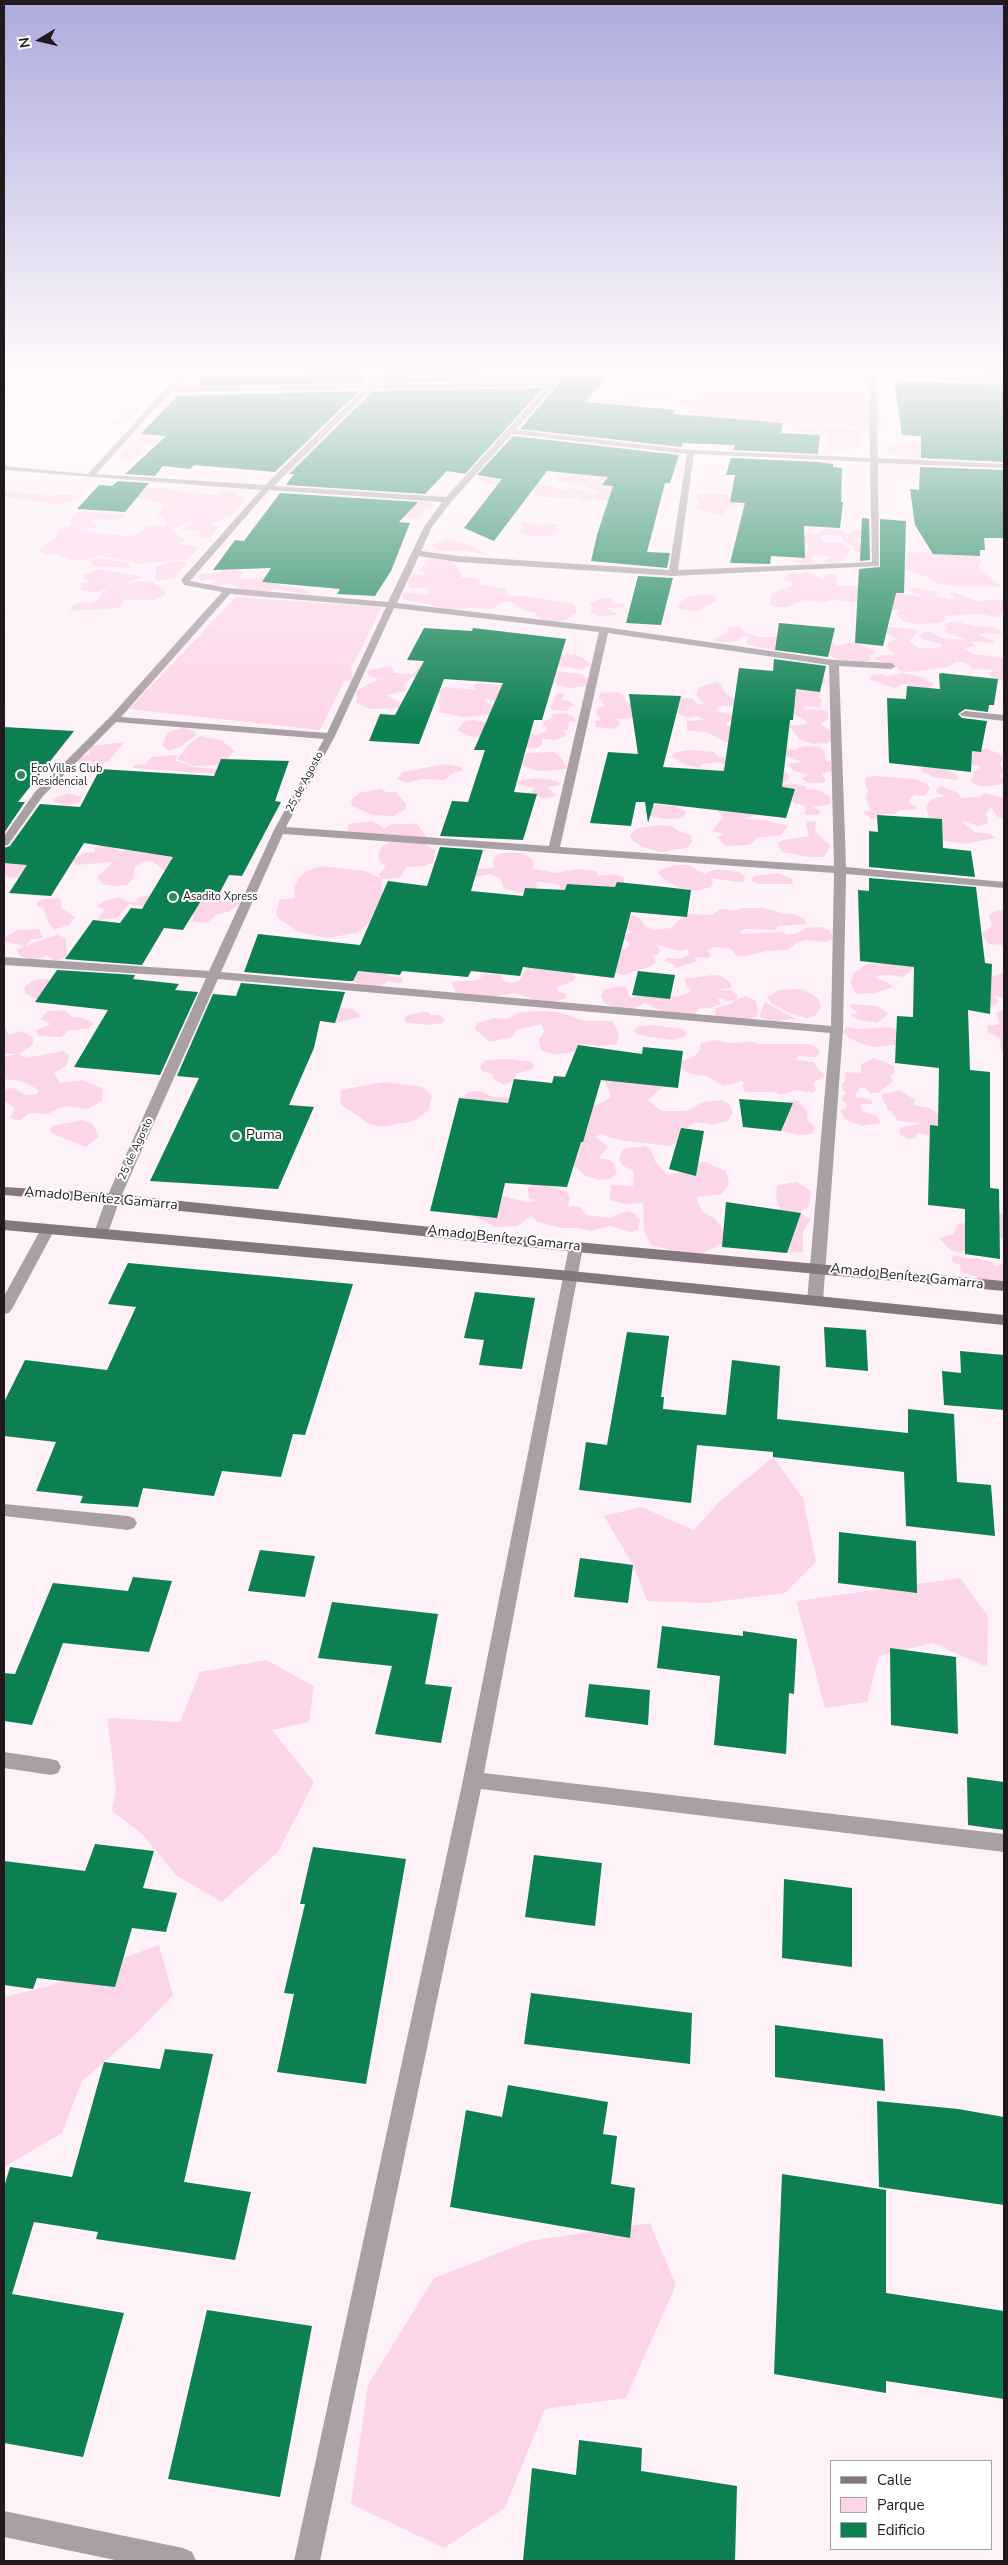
<!DOCTYPE html>
<meta charset="utf-8">
<style>
body{margin:0}
#map{position:relative;width:1008px;height:2565px;overflow:hidden;background:#fff1f8;font-family:"Nunito Sans",sans-serif}
canvas{display:block}
.frame{position:absolute;inset:0;border:5px solid #21191d;pointer-events:none}
.legend{position:absolute;left:830px;top:2460px;width:162px;height:90px;box-sizing:border-box;background:#fff;border:1px solid #a6a3a5;margin:0;padding:6px 9px;list-style:none;font-size:15px;color:#21191d}
.legend li{display:flex;align-items:center;gap:10px;height:25px}
.legend b{width:25px;border:1px solid #a6a3a5}
.north{position:absolute;left:15px;top:15px;width:50px;height:50px;-webkit-text-stroke:4px #fff;paint-order:stroke;rotate:261deg;font-size:14px;font-weight:700;line-height:20px;text-align:center;color:#21191d}
.north::after{content:'';display:block;margin:auto;width:18px;height:22px;background:#21191d;clip-path:polygon(50% 0,100% 100%,50% 72%,0 100%)}
</style>
<div id="map">
<canvas width="1008" height="2565"></canvas>
<div class="frame"></div>
<ul class="legend">
<li><b style="height:6px;background:#84777d"></b>Calle</li>
<li><b style="height:14px;background:#fdd5e9"></b>Parque</li>
<li><b style="height:14px;background:#0c8051"></b>Edificio</li>
</ul>
<div class="north">N</div>
</div>
<script>
const g = document.querySelector('canvas').getContext('2d');
g.lineJoin = 'round';
function paint(path, color) {
  g.fillStyle = color;
  g.fill(path, 'evenodd');
}
function shape(rows) {
  const path = new Path2D();
  for (const r of rows) {
    path.moveTo(r[0], r[1]);
    for (let i = 2; i < r.length; i += 2) path.lineTo(r[i], r[i + 1]);
  }
  return path;
}
function trace(path, color, width, dash) {
  g.strokeStyle = color;
  g.lineWidth = width;
  g.lineCap = dash ? 'butt' : 'round';
  g.setLineDash(dash || []);
  g.stroke(path);
}
function drawText(font, color, halo, rows, align = 'center') {
  g.font = font + ' "Nunito Sans",sans-serif';
  g.lineWidth = 4;
  g.setLineDash([]);
  g.textBaseline = 'middle';
  g.strokeStyle = halo;
  g.fillStyle = color;
  for (const [text, x, y, turn = 0] of rows) {
    g.save();
    g.translate(x, y);
    g.rotate((+turn || 0) * Math.PI / 180);
    g.textAlign = isNaN(turn) ? turn : align;
    if (halo) g.strokeText(text, 0, 0);
    g.fillText(text, 0, 0);
    g.restore();
  }
}
paint(shape([
 [16,367,151,367,128,390,4,384,4,377],
 [255,367,268,367,273,370,269,373,275,372,272,367,295,367,301,368,303,371,363,373,369,379,364,381,362,384,353,386,327,386,316,383,318,386,241,385,252,376],
 [659,368,693,371,697,374,692,377,693,379,688,380,663,374,655,374,653,376,656,377,656,381,649,382,623,378,641,376,641,370],
 [711,371,865,375,865,380,877,387,876,391,879,394,867,393,877,397,877,402,863,404,863,406,868,411,884,414,879,415,884,424,883,428,869,430,847,424,825,422,770,423,736,419,734,416,727,415,723,419,707,419,714,415,688,413,691,406,657,399,616,406,601,402,579,402,585,399,604,400,625,396,629,390,638,390,696,399,698,394,683,388,699,382,695,378,709,375],
 [137,404,142,407,127,424,112,424,111,421,119,420,125,412,107,412,123,410],
 [821,425,827,426,830,430,832,426,860,431,860,447,836,452,828,451,829,433,815,436,792,428],
 [151,432,157,439,155,444,142,446,141,449,147,448,146,451,138,451,141,454,140,456,121,460,120,455,126,447,123,444,142,438,139,436,141,433],
 [914,442,924,442,921,458,891,454,884,448,886,444,910,445],
 [574,471,610,477,600,482,618,487,611,504,604,500,582,501,578,500,579,497,569,499,547,497,538,495,532,489,487,484,477,480,485,475,553,486,560,490,572,488,594,494,600,493,582,484,570,484,556,480,562,474,590,475],
 [156,487,167,488,168,490,217,495,224,491,237,492,236,496,244,498,244,501,232,515,226,516,222,520,211,524,218,527,210,538,202,538,198,530,183,530,187,524,196,523,190,521,171,530,186,540,177,543,199,547,188,559,139,564,102,556,76,561,56,554,45,555,38,550,56,536,59,530,71,525,70,519,73,515,81,511,128,515,117,520,95,519,91,521,98,525,94,528,80,529,106,534,131,536,143,531,145,526,168,525,165,519,157,515,164,506,158,502,131,497,143,489],
 [4,490,51,496,64,494,77,496,71,499,72,502,56,504,4,497],
 [699,494,723,494,752,501,745,506,727,505,731,508,724,511,725,514,718,515,696,508,699,502,694,499],
 [402,501,430,502,436,505,430,509,424,509,422,516,414,519,402,516,399,504],
 [522,522,541,525,555,524,559,525,556,528,561,530,548,537,530,536,517,532,524,527,520,523],
 [822,529,842,530,847,534,857,530,865,530,871,535,856,540,862,545,875,547,874,552,858,552,853,549,855,547,844,542,841,538,843,536,827,535,821,537,821,539,824,542,843,543,848,547,850,551,846,558,834,564,823,561,830,557,823,555,811,557,816,562,811,564,801,564,789,561,799,560,794,556,807,552,809,545,799,540,798,534,816,534],
 [449,539,474,546,489,556,467,551,438,551,431,545],
 [950,551,976,553,981,562,978,568,1001,586,964,587,937,584,927,577,905,569,907,553],
 [97,558,127,562,131,568,93,566,90,561],
 [430,558,453,562,461,572,462,576,460,578,476,578,480,580,480,584,505,589,508,596,527,596,573,604,576,608,576,613,564,621,551,621,541,620,533,612,527,612,510,601,504,602,492,609,469,608,454,610,402,599,404,592,428,595,429,589,410,588,407,580,415,573,422,575,426,572,418,571,425,565,424,562],
 [183,561,187,565,179,571,175,578,155,581,156,566,170,562],
 [223,567,232,567,243,572,240,578,249,579,262,576,271,578,279,585,305,589,310,592,304,594,276,589,267,592,242,590,231,584,213,586,209,584,216,582,211,579,201,581,197,577,200,574,222,573],
 [101,569,144,577,114,587,138,581,152,582,164,590,166,595,155,600,125,600,122,602,121,608,70,611,73,605,80,602,91,603,99,600,100,594,110,588,97,592,81,591,80,584,89,582,82,575],
 [806,572,823,579,825,575,832,574,837,577,837,586,853,586,921,597,921,594,914,593,909,590,914,587,937,592,936,596,948,599,956,599,949,593,953,592,977,601,1004,599,1004,614,1001,614,1001,618,980,614,944,616,946,620,939,623,916,624,903,621,896,614,900,610,881,611,865,603,834,600,821,603,804,600,787,607,774,607,770,604,772,593,796,584,784,579,788,573,800,574],
 [708,594,715,596,717,600,703,609,695,612,677,608,680,602,690,596],
 [236,597,382,607,351,668,353,680,344,681,320,730,129,709],
 [601,598,611,598,616,603,625,604,623,608,607,608,619,615,597,616,590,612,593,607,589,604],
 [954,621,974,626,993,627,1004,633,978,634,995,641,992,643,970,641,976,646,965,648,972,654,1004,658,1004,681,996,680,990,676,989,673,995,670,972,669,968,664,962,662,954,662,953,665,947,667,912,672,900,671,895,664,884,664,874,658,884,655,895,655,894,652,889,650,888,643,897,639,886,632,886,627,916,629,917,630,915,635,909,641,919,648,932,648,942,647,941,644,923,639,918,634,930,631,940,638,967,640,947,633,945,630,947,627,942,624],
 [739,626,746,633,761,637,780,637,785,648,774,650,747,644,746,640,750,638,744,636,739,638,739,641,734,642,717,642,713,639,726,633,729,627],
 [827,640,837,646,848,643,857,644,875,650,875,654,869,655,871,660,862,662,839,660,828,655],
 [573,654,583,658,591,665,580,670,553,664,552,656],
 [437,661,419,677,411,678,404,685,405,691,387,695,404,705,399,708,370,709,357,703,356,691,378,679,368,675,367,671,389,666,393,668,394,673,413,674,420,665],
 [554,671,581,674,589,679,587,686,570,688,558,685,555,682,556,676,550,676],
 [903,673,927,678,928,681,934,684,932,687,924,688,901,684,899,687,893,688,869,679,871,675,882,674,887,676],
 [819,675,825,679,825,683,818,686,821,694,817,697,823,700,820,704,822,708,805,706,804,709,825,710,828,714,828,719,820,724,830,730,832,738,828,743,812,744,800,739,789,726,807,724,806,721,767,697],
 [716,682,722,685,725,693,736,700,736,703,733,705,718,707,717,711,706,710,728,713,736,718,726,723,727,726,733,727,738,742,725,742,709,733,687,730,687,721,704,720,697,716,690,718,675,712,674,699,687,698,693,699,697,704,704,704,696,694,698,688],
 [480,683,508,686,495,701,485,699,487,703,495,706,494,714,463,717,439,712,441,706,438,702,440,697,437,691,447,687,475,690,473,685],
 [618,692,624,696,626,703,632,703,635,715,632,718,615,719,620,722,619,726,613,729,596,727,595,721,601,719,596,713,597,708,605,706,599,698,601,693],
 [557,693,565,693,562,700,570,701,574,706,570,706,567,711,552,710,551,706],
 [564,713,571,715,577,721,569,722,568,730,560,731,565,732,566,736,556,740,542,739,543,744,538,748,518,747,527,734,537,735,548,730,542,722,551,718,553,714],
 [474,720,489,723,481,737,468,736,457,730,465,721],
 [183,728,194,731,196,735,183,745,170,751,162,746,168,732],
 [200,736,221,740,235,751,220,765,194,766,177,759,189,744],
 [124,742,109,761,99,765,78,762,67,764,69,758,89,755,91,746],
 [804,746,819,747,825,752,826,761,831,762,832,771,822,774,826,780,823,783,809,783,801,779,807,775,794,771,788,764,800,762,799,760,795,760,780,752,781,748,793,750],
 [972,749,986,749,999,753,1003,758,1000,764,1004,770,999,776,1004,779,1004,784,983,787,974,784,970,779,975,775,973,771,980,768,978,765,946,765,945,769,958,776,958,779,953,780,934,777,921,771,922,766],
 [689,750,714,752,717,756,785,771,789,776,788,780,782,783,725,774,722,769,725,765,720,762,702,764,699,768,686,765,671,756,676,752],
 [553,752,559,755,568,769,542,771,530,769,522,764,526,753],
 [177,755,176,761,195,767,225,770,216,774,132,768,135,765,146,764,151,757],
 [445,764,461,767,463,770,451,774,445,780,421,779,407,783,397,779,403,772],
 [875,776,916,779,927,784,930,789,925,796,914,795,908,802,917,807,915,810,899,810,895,814,883,814,879,818,871,819,864,812,871,810,866,799,868,790,865,783,867,777],
 [536,778,558,781,560,784,557,786,547,787,557,796,545,798,535,796,531,792,535,788,518,784,518,781],
 [774,784,801,785,807,787,806,789,819,790,830,797,830,804,813,807,821,812,818,815,806,815,804,813,806,809,805,806,794,803,792,800,794,797],
 [941,786,958,793,961,798,980,797,984,793,1004,798,1004,820,997,816,991,807,985,815,988,816,987,824,977,826,964,821,963,823,975,832,991,834,995,838,964,844,934,839,926,806,932,799,945,796,937,793,936,790],
 [380,789,387,792,396,792,406,804,406,809,393,816,372,815,352,806,351,800,359,793],
 [68,793,82,797,79,803,65,805,54,802,52,799],
 [656,805,676,806,686,812,683,818,668,819,650,816,643,811],
 [720,807,763,813,742,819,765,820,788,826,781,835,757,838,750,845,725,846,717,837,724,834,712,831,724,816,718,812],
 [372,821,384,828,392,824,417,824,427,838,422,842,435,850,434,862,425,866,407,867,399,878,381,879,383,895,370,922,357,933,326,938,299,932,279,919,276,914,279,900,295,898,294,889,298,879,306,871,321,866,365,871,380,878,379,874,386,866,380,862,378,854,383,846,391,842,358,838,348,831,348,824],
 [808,821,816,822,815,832,831,846,824,857,810,857,782,852,777,843,783,840,809,836,806,824],
 [658,825,672,826,678,831,691,835,692,842,687,848,660,852,642,847,632,840,630,834,639,828],
 [18,838,31,862,25,877,11,878,4,874,4,853,10,851,12,845,8,843],
 [100,843,112,844,116,850,124,851,133,846,170,857,185,853,165,871,152,861,144,862,135,867,133,879,127,885,114,886,102,884,97,877,114,862,75,865,73,859,84,853,95,852,94,849],
 [504,853,520,853,528,856,533,861,533,869,556,873,577,869,596,871,598,876,615,874,623,877,625,884,617,888,597,885,571,892,561,890,559,885,553,883,538,882,534,883,538,885,535,890,519,893,504,888,500,878,490,874,475,877,470,873,477,869,494,868,493,861,496,855],
 [675,865,688,865,707,875,706,873,717,869,739,872,745,877,744,881,737,882,711,878,713,881,711,887,697,891,677,887,661,877,658,871],
 [778,873,792,879,793,884,758,884,751,881,754,876],
 [205,888,241,894,239,904,229,912,217,914,207,923,192,921,194,916,188,912,129,904,117,918,98,920,104,909,97,906,104,901,119,897,129,902,139,902,136,900,139,897],
 [57,898,61,900,61,908,75,917,69,925,54,930,47,921,44,909,37,906,37,902,43,899],
 [743,908,764,908,784,914,794,914,804,919,807,924,778,926,775,930,745,929,740,932,742,934,782,932,788,935,798,933,806,928,821,927,829,930,834,938,825,942,807,940,798,942,787,950,766,951,745,956,738,956,729,948,713,947,707,951,711,954,709,958,695,957,697,961,676,968,673,964,664,961,667,958,681,959,688,955,689,951,687,949,680,951,656,945,660,950,658,955,652,955,655,958,655,963,650,967,624,975,611,972,606,977,600,978,596,973,617,951,627,948,631,943,619,937,633,932,620,928,612,915,635,916,641,919,645,927,654,930,670,928,687,914,712,915,720,909,736,910],
 [997,910,1004,910,1004,945,988,944,982,934,992,926,989,915],
 [39,929,43,938,32,939,25,946,58,934,66,939,67,957,55,961,47,956,32,960,20,956,17,950,24,946,7,942,4,938,17,930],
 [893,963,916,966,904,977,889,975,876,976,877,979,885,981,893,987,875,993,856,994,850,982,854,973,867,964],
 [528,967,570,971,576,977,573,981,557,987,558,992,565,993,567,998,551,1003,539,1002,516,993,485,998,474,994,464,996,455,992,452,982,478,980,484,974,489,974,500,975,505,982,511,983,519,981],
 [364,970,386,971,388,976,402,977,403,982,397,983,389,981,380,986,360,985,353,981,353,975],
 [1004,972,1004,998,994,996,999,1002,989,1008,979,982],
 [713,975,721,976,732,984,730,988,717,990,731,990,737,995,737,1000,746,996,756,1001,758,1010,756,1017,747,1019,720,1018,715,1015,716,1008,731,1004,736,1000,726,1001,722,998,718,999,721,1004,709,1008,700,1008,692,1016,663,1012,645,1003,633,1009,618,1009,604,1003,601,996,604,990,618,986,625,987,628,990,628,995,632,998,647,993,676,997,691,992,683,979],
 [48,979,61,985,52,994,36,999,26,994,24,987,34,980],
 [803,989,819,999,821,1008,816,1015,808,1018,789,1013,772,1004,767,997,779,990],
 [765,1002,786,1014,796,1019,775,1021,761,1018,760,1013],
 [852,1004,878,1006,888,1014,877,1023,859,1020,850,1015,858,1013,850,1007],
 [333,1007,354,1009,361,1017,335,1023,326,1019],
 [66,1010,71,1017,83,1018,94,1023,89,1028,67,1031,62,1037,38,1036,36,1030,51,1024,40,1019,48,1011],
 [1004,1010,1004,1054,1000,1047,1001,1039,988,1032,987,1026,1000,1024,996,1013],
 [549,1011,566,1014,584,1021,612,1021,619,1033,617,1044,601,1046,584,1044,580,1049,569,1053,555,1054,542,1051,540,1047,539,1040,544,1031,541,1024,517,1030,512,1037,490,1042,475,1029,477,1023,494,1018,506,1019,521,1012],
 [423,1012,429,1012,430,1015,439,1015,445,1019,442,1023,426,1025,405,1022,405,1016],
 [651,1025,683,1029,686,1032,685,1037,673,1040,650,1037,637,1034,634,1030,639,1026],
 [847,1027,861,1029,890,1027,904,1033,902,1044,876,1047,862,1044,849,1038,843,1032],
 [4,1029,6,1029,9,1035,21,1031,33,1037,33,1045,19,1054,26,1058,63,1051,69,1055,67,1065,54,1073,60,1083,83,1080,103,1089,102,1101,88,1109,65,1106,47,1114,29,1113,20,1121,10,1118,15,1108,4,1101,5,1089,15,1088,25,1095,37,1094,39,1090,21,1081,4,1079,4,1057,17,1054,4,1053],
 [718,1040,728,1043,753,1042,759,1044,808,1044,816,1047,820,1053,816,1057,798,1056,796,1060,813,1062,825,1076,813,1083,816,1090,813,1093,796,1090,781,1095,773,1092,745,1092,742,1085,745,1083,742,1081,724,1086,706,1076,695,1075,685,1071,680,1065,683,1060,692,1058,699,1052,701,1043],
 [874,1058,894,1066,895,1073,890,1076,893,1082,878,1093,870,1093,865,1088,860,1088,856,1093,856,1097,871,1099,873,1104,861,1104,862,1111,877,1116,881,1123,861,1126,845,1119,840,1110,846,1108,847,1104,842,1100,842,1095,846,1095,841,1085,845,1081,846,1072,861,1073,861,1065],
 [511,1059,532,1062,535,1066,528,1071,517,1073,513,1081,504,1085,495,1080,492,1074,482,1071,480,1067,485,1060],
 [603,1076,665,1080,662,1088,648,1100,662,1111,686,1111,703,1102,722,1100,730,1105,733,1112,728,1121,712,1125,696,1122,688,1127,682,1140,670,1146,618,1140,601,1134,595,1137,608,1146,599,1158,610,1160,615,1164,616,1174,610,1179,600,1180,586,1176,577,1168,562,1166,467,1103,464,1096,469,1092,481,1091,493,1097,586,1101,595,1105,606,1101,611,1096],
 [384,1082,423,1087,432,1096,429,1110,414,1121,381,1127,369,1124,340,1104,341,1090],
 [900,1090,915,1100,913,1105,930,1108,943,1119,931,1136,918,1133,915,1138,909,1139,900,1134,900,1128,922,1123,898,1121,892,1114,893,1112,888,1110,881,1095],
 [794,1100,798,1101,808,1112,807,1119,815,1128,812,1134,800,1135,781,1131,782,1103],
 [83,1120,93,1124,99,1136,86,1147,51,1133,52,1126],
 [645,1146,651,1149,655,1161,667,1175,684,1172,693,1164,705,1162,726,1171,729,1184,722,1194,698,1197,697,1200,703,1212,713,1217,724,1230,725,1242,703,1253,679,1252,651,1245,644,1231,643,1203,627,1204,610,1200,611,1185,633,1186,634,1172,622,1165,619,1158,623,1149],
 [543,1182,550,1187,566,1191,570,1198,568,1206,580,1207,586,1215,610,1218,627,1211,634,1213,640,1220,638,1230,630,1232,610,1226,590,1231,578,1228,561,1228,538,1222,531,1216,517,1226,495,1227,477,1218,469,1211,494,1194,527,1202,536,1201,529,1198,528,1189,533,1183],
 [797,1182,811,1191,809,1207,801,1211,801,1214,811,1219,803,1232,803,1252,782,1253,777,1251,783,1216,776,1199,777,1185],
 [995,1209,1004,1215,1004,1239,996,1239,960,1253,950,1250,939,1238,953,1234,958,1224,966,1223],
 [954,1255,969,1259,977,1258,991,1262,996,1266,1004,1263,1004,1280,999,1280,1004,1284,999,1288,979,1280,977,1277,961,1272,959,1264,953,1263,951,1258],
 [773,1457,803,1498,816,1562,785,1593,706,1603,647,1601,633,1565,604,1516,641,1507,694,1530,718,1503],
 [960,1578,988,1616,987,1667,933,1643,879,1656,867,1702,825,1708,796,1601],
 [266,1660,314,1686,309,1722,272,1730,314,1782,278,1852,222,1902,177,1876,142,1834,112,1811,116,1789,107,1718,180,1722,200,1672],
 [159,1945,173,1995,136,2034,82,2081,62,2133,4,2167,4,1997,49,1986],
 [650,2223,676,2285,626,2398,545,2409,505,2508,444,2548,351,2504,368,2385,434,2278,530,2241]
]), '#fdd5e9');
paint(shape([
 [378,367,481,367,482,373,502,372,502,376,556,374,550,380,377,383],
 [892,367,1004,367,1004,377,892,372],
 [368,368,366,383,200,386,201,378,239,376,239,373],
 [612,373,585,402,676,410,673,414,783,423,781,433,820,435,818,454,733,450,735,445,683,443,681,447,520,429,567,374],
 [894,380,1004,385,1004,462,921,458,921,436,902,435],
 [543,388,465,474,447,471,425,494,286,485,294,474,289,474,373,391],
 [359,391,275,472,194,465,190,469,163,466,155,476,125,474,166,436,141,434,177,396],
 [513,436,679,455,670,483,665,483,647,552,670,553,667,568,591,561,597,535,613,486,602,485,608,477,547,471,494,541,464,528,502,479,477,475],
 [731,458,818,462,833,464,833,467,842,468,841,502,843,502,840,528,804,526,805,558,771,556,770,564,730,563,745,503,730,502,735,475,726,475],
 [920,467,1004,470,1004,538,984,538,985,550,980,550,980,556,933,554,915,525,910,489,919,490],
 [118,481,149,483,125,512,77,509,99,485,112,486],
 [280,493,418,502,399,522,410,523,391,571,375,596,337,594,340,589,262,582,271,568,213,570,235,540,244,541],
 [862,518,869,519,870,560,860,561],
 [880,519,906,521,904,593,896,593,883,646,855,643,859,569,880,567],
 [638,576,673,578,661,625,626,623],
 [779,623,835,628,828,657,775,650],
 [424,628,472,631,473,628,566,639,542,720,534,720,514,792,537,794,523,840,440,836,452,801,468,802,485,750,474,750,503,683,444,679,419,744,369,741,380,714,395,715,424,661,407,660],
 [774,659,826,666,820,692,796,689,793,720,790,720,782,787,795,789,786,818,654,803,648,823,645,802,636,802,631,826,590,823,608,752,638,754,629,694,681,696,663,767,724,771,739,668,773,671],
 [941,673,998,679,994,705,989,705,988,712,965,709,958,714,962,718,987,721,981,752,972,751,971,772,889,763,887,698,906,699,907,686,940,689,939,674],
 [4,727,74,731,18,802,25,802,4,833],
 [221,759,289,761,275,801,281,802,242,876,229,875,220,892,207,891,183,930,164,928,142,965,65,959,93,920,120,923,131,908,142,909,173,857,84,843,51,896,9,893,27,865,4,863,4,848,10,846,40,804,80,807,100,769,214,776],
 [877,815,942,819,943,848,971,851,975,877,869,867,869,831,878,832],
 [440,847,483,850,471,891,523,896,525,888,565,890,567,884,615,887,617,882,656,886,691,890,687,917,631,912,614,978,523,967,520,976,471,971,468,977,402,971,400,975,358,971,353,981,348,981,244,972,258,934,360,945,388,881,427,886],
 [869,878,976,887,985,963,992,964,990,1014,968,1010,970,1070,990,1072,990,1188,999,1189,1000,1259,965,1254,965,1209,928,1205,930,1125,938,1126,939,1068,895,1063,897,1016,913,1017,914,967,860,961,858,890,869,891],
 [57,970,135,975,133,979,179,984,175,990,198,992,160,1075,74,1067,108,1010,35,1002],
 [638,971,675,975,670,999,632,995],
 [241,983,345,992,335,1023,320,1021,314,1048,289,1105,314,1107,278,1189,150,1181,199,1078,177,1076,213,994,236,996],
 [578,1045,642,1054,643,1047,683,1051,678,1088,601,1080,583,1142,581,1142,567,1187,505,1183,497,1218,430,1211,459,1098,508,1103,514,1079,552,1083,554,1076,565,1077],
 [739,1099,793,1103,781,1131,743,1127],
 [681,1128,704,1131,696,1176,669,1169],
 [726,1202,801,1213,787,1253,722,1247],
 [128,1263,353,1284,305,1435,293,1434,281,1477,222,1471,214,1496,143,1488,138,1507,80,1503,83,1496,36,1491,56,1442,4,1436,4,1402,25,1360,107,1370,136,1307,108,1304],
 [475,1292,535,1298,522,1369,479,1365,484,1340,464,1338],
 [824,1327,866,1330,868,1371,826,1367],
 [627,1332,669,1336,661,1397,664,1397,663,1409,726,1415,732,1360,780,1366,777,1419,908,1433,908,1409,954,1414,957,1482,991,1485,995,1536,906,1526,904,1472,773,1457,773,1452,697,1445,691,1503,579,1490,586,1442,607,1445],
 [960,1351,1004,1355,1004,1410,944,1405,942,1371,961,1373],
 [839,1532,916,1541,917,1593,838,1583],
 [260,1550,315,1556,305,1597,248,1591],
 [580,1558,633,1565,628,1603,574,1597],
 [133,1577,172,1581,149,1652,63,1643,32,1725,4,1721,4,1673,15,1674,53,1583,128,1591],
 [332,1602,438,1614,425,1684,452,1687,441,1743,375,1734,392,1666,318,1658],
 [662,1626,743,1636,743,1631,797,1639,794,1694,789,1693,786,1754,714,1745,720,1676,657,1668],
 [890,1648,956,1657,958,1734,891,1725],
 [589,1684,650,1690,648,1725,585,1717],
 [967,1777,1004,1782,1004,1830,968,1825],
 [95,1844,154,1851,143,1888,177,1893,166,1932,132,1928,115,1987,37,1978,33,1989,4,1985,4,1861,85,1871],
 [313,1847,406,1859,366,2084,277,2072,294,1994,284,1993,305,1904,300,1904],
 [534,1855,602,1863,595,1926,525,1917],
 [784,1879,852,1888,852,1967,782,1958],
 [531,1993,692,2013,690,2064,524,2044],
 [775,2025,883,2039,885,2091,775,2077],
 [165,2049,213,2054,184,2182,251,2192,235,2260,96,2239,98,2232,34,2222,12,2294,124,2313,83,2457,4,2443,4,2187,10,2167,72,2177,104,2062,160,2069],
 [508,2085,608,2102,603,2134,617,2136,611,2184,635,2188,630,2238,450,2207,466,2110,502,2117],
 [877,2101,958,2109,1004,2117,1004,2205,879,2187],
 [782,2174,886,2190,886,2293,1004,2311,1004,2399,886,2381,886,2393,774,2374],
 [207,2310,312,2326,280,2497,168,2479],
 [579,2440,642,2448,641,2471,737,2486,735,2561,523,2561,532,2468,576,2475]
]), '#0c8051');
paint(shape([
 [186,367,192,367,174,388,368,385,370,367,376,367,375,385,551,382,565,367,571,367,516,430,691,450,870,458,869,377,691,369,688,367,869,373,869,367,875,367,876,373,1004,379,1004,383,876,377,878,458,1004,464,1004,468,878,463,879,566,673,576,458,562,419,556,397,603,604,627,834,660,891,663,896,666,891,669,839,666,846,867,1004,882,1004,888,846,874,843,1030,823,1301,820,1305,810,1305,807,1301,830,1033,218,979,120,1199,108,1233,101,1238,96,1236,94,1233,106,1199,206,978,4,965,4,957,209,971,274,830,324,739,116,722,43,796,8,845,4,846,4,836,35,792,110,717,222,592,184,585,181,580,261,490,4,470,4,466,88,474,186,367],
 [547,386,446,497,274,486,372,389,547,386],
 [364,389,265,485,96,474,170,392,364,389],
 [512,434,687,454,669,570,458,556,421,551,432,527,451,502,512,434],
 [694,454,870,462,872,562,678,570,694,454],
 [269,490,442,502,424,527,388,602,228,588,190,581,269,490],
 [230,594,386,607,327,733,121,717,230,594],
 [394,608,599,632,549,846,286,827,335,736,394,608],
 [608,633,829,665,834,866,560,847,608,633],
 [283,834,834,873,831,1026,221,972,283,834],
 [965,711,1004,715,1004,721,962,716,960,714,965,711],
 [48,1224,55,1229,12,1309,9,1313,4,1314,4,1296,41,1229,48,1224],
 [576,1242,583,1247,484,1773,1004,1834,1004,1852,481,1789,320,2561,294,2561,463,1780,569,1247,576,1242],
 [4,1504,128,1516,134,1518,137,1523,134,1528,128,1530,4,1516,4,1504],
 [4,1752,51,1759,58,1761,61,1767,58,1773,51,1775,4,1768,4,1752],
 [4,2511,183,2548,192,2552,196,2561,120,2561,4,2537,4,2511]
]), '#a9a0a4');
paint(shape([
 [4,1187,113,1194,576,1242,1004,1281,1004,1291,576,1252,113,1204,4,1195,4,1187],
 [4,1220,571,1271,1004,1315,1004,1325,571,1281,4,1230,4,1220]
]), '#84777d');
const sky = g.createLinearGradient(0, 0, 0, 726);
sky.addColorStop(0, '#adaadd');
sky.addColorStop(0.51, '#fff9fc');
sky.addColorStop(1, '#fff9fc00');
g.fillStyle = sky;
g.fillRect(0, 0, 1008, 726);
for (const [x, y, r, color] of [
 [21,775,5,"#328a5f"],
 [173,897,5,"#328a5f"],
 [236,1136,5,"#328a5f"]
]) {
  const dot = new Path2D();
  dot.arc(x, y, r, 0, 2 * Math.PI);
  g.fillStyle = color;
  g.fill(dot);
  trace(dot, '#fff', 2);
}
drawText('11px', '#21191d', '#fff', [
 ["EcoVillas Club",31,769],
 ["Residencial",31,782],
 ["Asadito Xpress",183,897]
], 'left');
drawText('11px', '#21191d', '#fff', [
 ["25 de Agosto",305,782,-62],
 ["25 de Agosto",136,1149,-65]
]);
drawText('14px', '#21191d', '#fff', [
 ["Puma",246,1136]
], 'left');
drawText('14px', '#21191d', '#fff', [
 ["Amado Benítez Gamarra",101,1199,5],
 ["Amado Benítez Gamarra",504,1239,6],
 ["Amado Benítez Gamarra",907,1277,6]
]);
</script>
